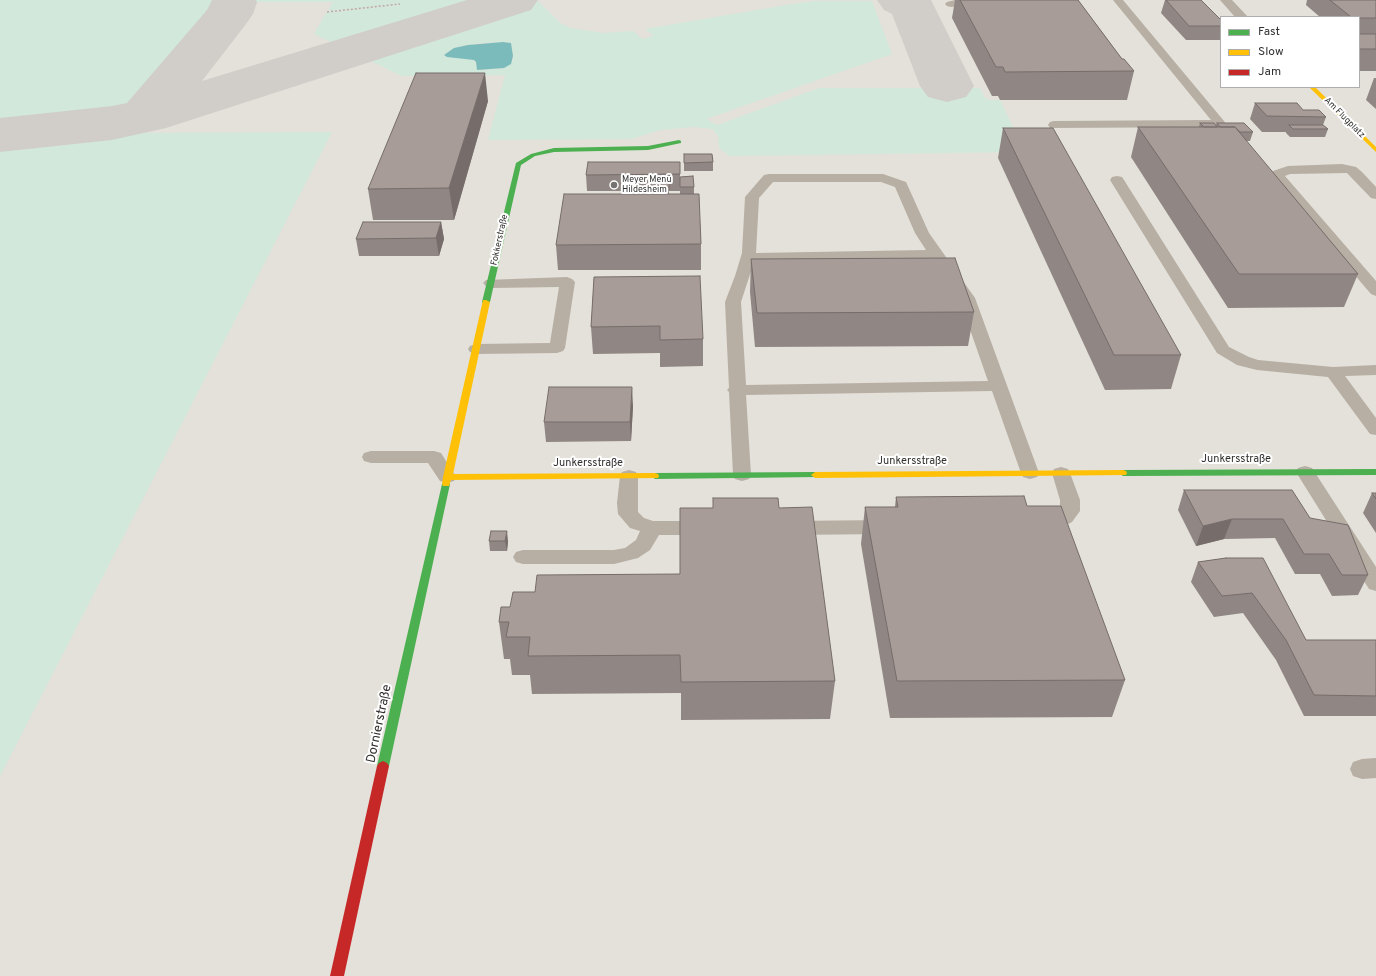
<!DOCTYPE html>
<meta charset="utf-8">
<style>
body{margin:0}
#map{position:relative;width:1376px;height:976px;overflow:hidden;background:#edecea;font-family:Overpass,sans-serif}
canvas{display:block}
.legend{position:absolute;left:1220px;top:16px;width:140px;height:72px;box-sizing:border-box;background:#fff;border:1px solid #adadad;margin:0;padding:5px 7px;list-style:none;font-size:12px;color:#333231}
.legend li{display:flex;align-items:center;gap:8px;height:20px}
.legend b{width:20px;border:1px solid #adadad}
</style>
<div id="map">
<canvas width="1376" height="976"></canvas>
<ul class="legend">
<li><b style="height:5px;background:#4caf50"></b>Fast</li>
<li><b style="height:5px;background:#ffc107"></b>Slow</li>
<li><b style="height:5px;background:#c62828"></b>Jam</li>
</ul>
</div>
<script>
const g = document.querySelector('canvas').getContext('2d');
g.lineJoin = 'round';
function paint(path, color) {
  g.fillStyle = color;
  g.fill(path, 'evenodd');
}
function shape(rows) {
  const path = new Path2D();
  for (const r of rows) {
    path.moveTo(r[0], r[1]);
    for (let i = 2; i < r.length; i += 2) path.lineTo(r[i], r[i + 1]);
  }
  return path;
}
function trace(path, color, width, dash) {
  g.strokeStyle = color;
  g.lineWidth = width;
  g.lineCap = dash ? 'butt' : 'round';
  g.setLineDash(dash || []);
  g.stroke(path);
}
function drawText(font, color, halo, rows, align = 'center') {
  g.font = font + ' Overpass,sans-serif';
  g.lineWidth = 4;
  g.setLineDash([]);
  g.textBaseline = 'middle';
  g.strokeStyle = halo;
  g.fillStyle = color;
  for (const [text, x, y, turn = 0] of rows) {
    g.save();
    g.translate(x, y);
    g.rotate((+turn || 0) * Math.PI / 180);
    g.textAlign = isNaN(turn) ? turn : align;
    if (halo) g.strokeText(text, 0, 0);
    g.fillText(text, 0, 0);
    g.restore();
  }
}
paint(shape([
 [0,0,1376,0,1376,976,0,976],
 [1221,17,1359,17,1359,87,1221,87]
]), '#e3e1d9');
paint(shape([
 [0,0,219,0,219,2,215,2,121,112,0,126],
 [248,0,499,0,351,46,340,46,314,34,326,13,400,5,401,4,328,11,333,2,249,2],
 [531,0,537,0,560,23,571,28,603,33,633,31,642,39,654,36,645,29,798,3,815,1,872,1,892,54,706,119,717,125,819,88,980,88,985,98,990,100,1000,100,1025,152,730,156,719,148,718,136,713,129,693,127,660,130,632,139,488,140,505,75,401,76,357,54],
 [503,42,511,43,513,56,513,60,504,68,480,70,474,60,466,58,454,58,454,48,480,43],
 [332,132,0,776,0,145,103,133]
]), '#d2e8db');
paint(shape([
 [503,42,511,43,513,56,511,64,504,68,477,70,476,62,474,60,447,57,444,55,454,48,468,45]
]), '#7cbbbc');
paint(shape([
 [212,0,256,0,257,2,253,14,246,24,202,81,467,0,538,0,531,10,166,128,112,140,0,152,0,118,112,106,127,103,207,10,212,0],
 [877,0,931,0,974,86,966,97,947,102,928,97,920,86,892,14,884,10,877,0]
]), '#d1ceca');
trace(shape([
 [327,12,400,4]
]), '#b4ada6', 1.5, [2, 2]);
paint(shape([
 [1113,0,1123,0,1224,121,1226,124,1224,127,1050,128,1048,125,1050,122,1054,121,1211,120,1113,0],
 [1342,164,1356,167,1362,172,1376,187,1376,199,1371,198,1347,173,1290,174,1285,176,1376,281,1376,296,1371,294,1275,182,1271,174,1273,171,1288,166,1342,164],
 [769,174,883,174,906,182,929,233,975,298,1039,473,1037,477,1030,479,1023,477,1021,473,992,391,746,395,751,475,749,479,742,481,735,479,733,475,729,392,727,390,729,388,725,302,735,276,742,253,745,197,764,175,769,174],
 [773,182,881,182,895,187,915,233,926,250,756,253,759,198,773,182],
 [932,259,959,298,988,381,746,385,741,302,754,262,932,259],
 [1117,176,1122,177,1124,180,1229,347,1249,357,1258,360,1333,367,1376,365,1376,375,1345,376,1376,418,1376,435,1370,434,1328,377,1257,370,1237,365,1217,353,1110,180,1112,177,1117,176],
 [567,277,572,279,575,282,565,348,563,351,557,353,476,354,470,352,468,349,470,346,476,344,550,343,559,287,491,288,486,286,483,283,486,280,567,277],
 [371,451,434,451,441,453,456,477,454,481,447,483,440,481,428,463,371,463,364,461,362,457,364,453,371,451],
 [1305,466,1312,468,1376,567,1376,591,1369,589,1296,472,1298,468,1305,466],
 [1061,467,1068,469,1070,473,1080,500,1080,511,1072,522,1062,527,1041,533,1034,531,1031,526,1034,521,1048,517,1060,510,1060,500,1052,473,1054,469,1061,467],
 [629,470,636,472,638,476,638,512,644,518,653,521,706,521,713,523,716,528,713,533,706,535,659,535,650,550,638,558,614,564,523,564,516,562,513,557,516,552,523,550,614,550,625,548,636,540,640,531,630,528,618,514,617,503,620,476,622,472,629,470],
 [888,520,895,522,898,527,895,532,888,534,789,535,782,533,779,528,782,523,789,521,888,520],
 [1376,758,1376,778,1362,779,1353,776,1350,769,1353,762,1362,759,1376,758]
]), '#b7aea4');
paint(shape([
 [955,0,986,0,984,2,980,3,951,7,947,6,945,4,947,2,955,0],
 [1220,0,1232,0,1248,17,1235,17,1220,0]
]), '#b7aea4');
paint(shape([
 [679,140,681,141,681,143,648,150,554,152,535,156,521,165,490,302,486,304,483,304,482,302,516,163,531,154,554,148,648,146,679,140],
 [1376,469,1376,475,1123,476,1119,473,1123,470,1376,469],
 [815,472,819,475,818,477,655,479,651,476,655,473,815,472],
 [446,481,450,484,389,766,387,769,383,771,379,769,377,766,442,484,446,481]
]), '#4caf50');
paint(shape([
 [1309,87,1315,87,1376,147,1376,152,1309,87],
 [483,300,486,300,490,302,453,474,655,473,658,474,659,476,658,478,451,480,449,486,443,486,442,484,443,477,483,300],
 [1123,470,1126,471,1127,473,1126,475,815,478,811,475,815,472,1123,470]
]), '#ffc107');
paint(shape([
 [383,761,387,763,389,766,344,976,330,976,377,766,379,763,383,761]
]), '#c62828');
paint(shape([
 [955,0,1078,0,1122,59,1134,71,1127,100,1000,100,998,96,992,96,952,18],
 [1165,0,1201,0,1221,20,1221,40,1186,40,1161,13],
 [1307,0,1376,0,1376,71,1359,71,1359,17,1320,17,1306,5],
 [1374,78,1376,78,1376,109,1366,100],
 [488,101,454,220,373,220,368,189],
 [1255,103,1303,110,1326,117,1323,125,1328,129,1325,137,1290,137,1286,133,1286,132,1262,132,1250,119],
 [1200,123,1216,125,1217,123,1253,132,1250,141,1246,141,1358,274,1344,307,1228,308,1131,157,1138,127,1199,127],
 [1003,128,1181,355,1171,389,1105,390,998,158],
 [684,154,713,162,713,171,684,171],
 [680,162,680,191,669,191,669,194,680,194,680,177,694,187,694,194,701,244,701,270,558,270,556,245,657,194,657,191,587,191,586,175],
 [441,222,444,239,439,256,359,256,356,239],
 [751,259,974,312,968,346,755,347,750,292],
 [594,277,703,339,703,366,660,367,660,353,593,354,591,327],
 [633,406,631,441,546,442,544,422],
 [1184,490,1310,518,1368,575,1358,595,1332,596,1320,574,1295,574,1275,538,1224,539,1196,546,1178,510],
 [1372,493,1376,493,1376,533,1363,513],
 [896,497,1027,506,1125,680,1112,717,890,718,861,544,865,507,895,507],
 [779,508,835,681,830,719,681,720,681,693,532,694,530,675,512,675,510,659,504,659,499,622,535,592,680,574],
 [489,541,508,541,507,551,490,551],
 [1226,558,1306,640,1376,640,1376,716,1304,716,1276,660,1243,613,1214,617,1191,582,1198,562]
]), '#908683');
paint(shape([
 [485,73,488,101,454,220,449,188],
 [441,222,444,239,439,256,436,238],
 [632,387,633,406,631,441,630,422],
 [1232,519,1224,539,1196,546,1203,526],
 [507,531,508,541,507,551,505,541]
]), '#766d6a');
const building = shape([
 [960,0,1078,0,1122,59,1124,59,1134,71,1005,72,1003,67,996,67,960,0],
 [1166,0,1201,0,1221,20,1221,26,1189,26,1166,0],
 [1330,0,1376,0,1376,18,1359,18,1359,17,1351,17,1330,0],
 [1359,34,1376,34,1376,49,1359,49,1359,34],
 [416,73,485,73,449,188,368,189,416,73],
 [1255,103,1297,103,1303,110,1319,110,1326,117,1267,116,1255,103],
 [1200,123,1214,123,1217,127,1204,127,1200,123],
 [1217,123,1244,123,1253,132,1240,132,1235,127,1220,127,1217,123],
 [1289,125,1323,125,1328,129,1293,129,1289,125],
 [1138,127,1235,127,1358,274,1239,274,1138,127],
 [1003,128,1053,128,1181,355,1114,355,1003,128],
 [684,154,712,154,713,162,684,163,684,154],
 [588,162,680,162,680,174,586,175,588,162],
 [693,176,694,187,680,187,680,177,693,176],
 [657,183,669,183,669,190,657,190,657,183],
 [564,194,699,194,701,244,556,245,564,194],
 [363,222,441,222,436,238,356,239,363,222],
 [955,258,974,312,757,313,751,259,955,258],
 [700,276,703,339,660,340,660,326,591,327,594,277,700,276],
 [549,387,632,387,630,422,544,422,549,387],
 [1184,490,1292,490,1310,518,1348,525,1368,575,1342,575,1329,554,1304,554,1283,519,1232,519,1203,526,1184,490],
 [1372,493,1376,493,1376,499,1372,493],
 [1024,496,1027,506,1061,506,1125,680,897,681,865,507,898,507,896,497,1024,496],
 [713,498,778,498,779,508,812,507,835,681,681,682,680,655,528,656,530,637,506,637,509,622,499,622,501,607,510,607,513,592,535,592,537,575,680,574,680,508,713,508,713,498],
 [491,531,507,531,505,541,489,541,491,531],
 [1226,558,1263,558,1306,640,1376,640,1376,696,1314,695,1286,640,1252,593,1222,596,1198,562,1226,558]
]);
paint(building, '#a89c98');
trace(building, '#766d6a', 1);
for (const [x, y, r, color] of [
 [614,185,4,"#747372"]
]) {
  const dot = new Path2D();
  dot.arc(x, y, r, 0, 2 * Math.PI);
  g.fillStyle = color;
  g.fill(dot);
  trace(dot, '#fff', 1.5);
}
drawText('9px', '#333231', '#fff', [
 ["Am Flugplatz",1344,118,45],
 ["Fokkerstraße",500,240,-78]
]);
drawText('9px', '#333231', '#fff', [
 ["Meyer Menü",622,180],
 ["Hildesheim",622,190]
], 'left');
drawText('11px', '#333231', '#fff', [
 ["Junkersstraße",1236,460],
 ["Junkersstraße",912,462],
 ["Junkersstraße",588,464]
]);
drawText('13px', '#333231', '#fff', [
 ["Dornierstraße",380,724,-78]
]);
</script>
